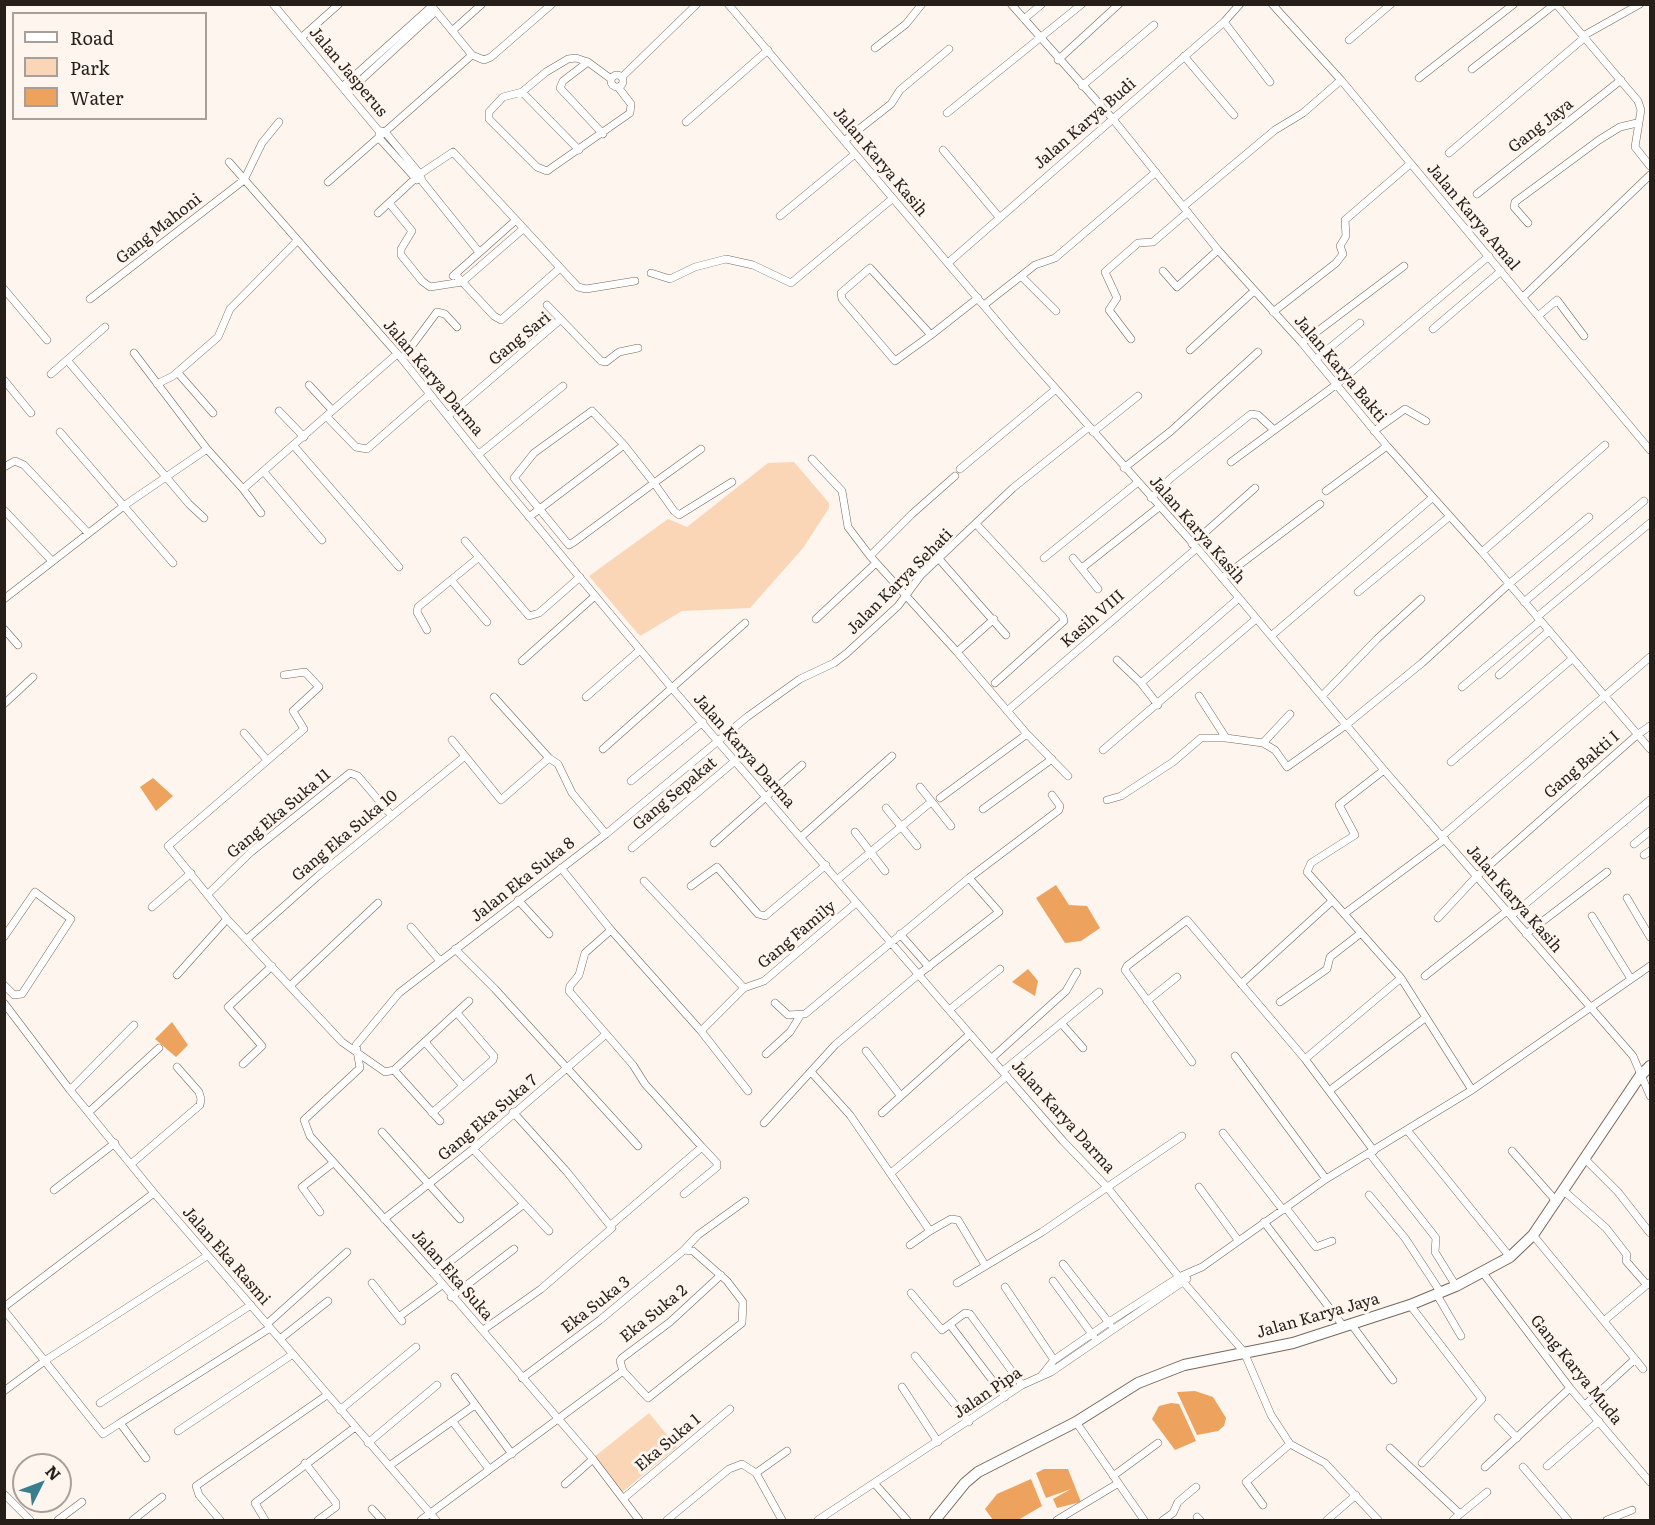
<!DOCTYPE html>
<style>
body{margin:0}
#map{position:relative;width:1655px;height:1525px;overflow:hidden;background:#fef5ef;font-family:Literata,serif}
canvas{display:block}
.frame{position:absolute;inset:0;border:6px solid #261f19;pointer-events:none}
.legend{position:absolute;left:12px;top:12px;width:195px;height:108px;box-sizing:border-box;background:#fef5ef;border:2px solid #a89f99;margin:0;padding:8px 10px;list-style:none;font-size:18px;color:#261f19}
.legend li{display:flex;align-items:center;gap:12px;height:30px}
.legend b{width:30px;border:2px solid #a89f99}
.north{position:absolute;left:12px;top:1453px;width:60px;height:60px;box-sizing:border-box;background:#fef5ef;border:2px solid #a89f99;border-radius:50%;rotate:48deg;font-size:16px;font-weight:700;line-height:24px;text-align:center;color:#261f19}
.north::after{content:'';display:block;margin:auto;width:21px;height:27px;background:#397e8c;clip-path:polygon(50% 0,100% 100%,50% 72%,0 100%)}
</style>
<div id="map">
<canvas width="1655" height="1525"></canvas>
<div class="frame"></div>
<ul class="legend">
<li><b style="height:8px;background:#fff"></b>Road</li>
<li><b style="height:16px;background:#fad5b6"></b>Park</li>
<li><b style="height:16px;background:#eda35d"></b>Water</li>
</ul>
<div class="north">N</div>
</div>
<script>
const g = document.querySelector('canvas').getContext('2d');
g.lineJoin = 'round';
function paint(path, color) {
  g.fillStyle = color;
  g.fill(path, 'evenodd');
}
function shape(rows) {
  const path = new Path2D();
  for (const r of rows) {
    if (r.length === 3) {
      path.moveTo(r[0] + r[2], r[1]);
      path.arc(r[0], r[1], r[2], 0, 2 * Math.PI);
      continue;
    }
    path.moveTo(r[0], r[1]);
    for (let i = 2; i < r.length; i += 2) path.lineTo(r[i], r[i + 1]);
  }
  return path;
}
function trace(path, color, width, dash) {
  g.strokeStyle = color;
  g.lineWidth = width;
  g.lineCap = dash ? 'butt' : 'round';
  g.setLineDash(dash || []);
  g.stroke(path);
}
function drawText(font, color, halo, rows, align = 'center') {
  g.font = font + ' Literata,serif';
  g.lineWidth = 6;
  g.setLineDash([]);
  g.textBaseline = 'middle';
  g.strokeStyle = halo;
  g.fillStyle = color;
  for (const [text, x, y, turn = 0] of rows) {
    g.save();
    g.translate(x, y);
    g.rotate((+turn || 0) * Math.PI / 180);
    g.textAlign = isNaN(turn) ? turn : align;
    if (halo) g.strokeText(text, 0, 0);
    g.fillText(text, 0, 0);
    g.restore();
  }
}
paint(shape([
 [794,462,829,503,829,508,803,548,750,608,682,611,640,636,589,576,668,519,687,527,768,463],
 [649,1413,677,1447,621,1493,593,1458]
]), '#fad5b6');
paint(shape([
 [153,778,173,796,156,811,140,787],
 [1056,885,1069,905,1087,906,1100,928,1081,941,1065,943,1036,898],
 [1028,969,1038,981,1035,996,1012,982],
 [172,1022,188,1045,176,1057,155,1039],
 [1195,1391,1213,1397,1226,1418,1224,1426,1218,1431,1197,1435,1177,1392],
 [1171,1403,1179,1404,1196,1441,1175,1450,1152,1419,1159,1406],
 [1044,1469,1068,1469,1081,1502,1057,1508,1053,1499,1071,1489,1046,1498,1036,1473],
 [1031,1479,1042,1506,1018,1520,993,1520,985,1509,997,1494]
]), '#eda35d');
const street = shape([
 [273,4,378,130,385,132,420,174,422,181,479,252],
 [430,4,472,55,484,60,491,57,552,4],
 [728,4,1018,346,1197,548,1384,770,1633,1056,1650,1096],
 [1011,4,1112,118,1218,250,1302,343,1387,446,1482,552,1650,749],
 [1272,4,1341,80,1650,450],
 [1556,4,1638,101,1641,110,1635,147,1650,166],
 [1024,19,1042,4],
 [1224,22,1270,82],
 [452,31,482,4],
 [1583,36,1640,4],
 [302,37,339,4],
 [1349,40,1391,4],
 [875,48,906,24,922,4],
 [1184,56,1234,115],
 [1058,60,1119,4],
 [588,62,563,81,560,88,603,134],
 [1472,69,1555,4],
 [617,81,6],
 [622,77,697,4],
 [1419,78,1514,4],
 [611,79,588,62,576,58,568,59,546,72,522,92,503,97,489,112,489,119,537,167,547,171,630,113,631,104,618,87],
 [343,86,432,6],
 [1082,86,1154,25],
 [348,92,436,11],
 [522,92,579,150],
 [947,113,1082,4],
 [686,122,768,50],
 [379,134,379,138,417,180],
 [844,141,891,104,900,90,949,49],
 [943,150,999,217],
 [1449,153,1584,38],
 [229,162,402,359,497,478,671,687,949,1010,1063,1141,1107,1187,1179,1277,1244,1352,1271,1415,1290,1444,1325,1463,1378,1520],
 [328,182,472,55],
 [1477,194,1621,80],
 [389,203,412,231,401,249,401,255,422,281,430,287,462,282,523,229],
 [1184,206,1275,130,1303,113,1341,80],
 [378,213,420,174,453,152,578,287,586,289,635,281],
 [780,216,855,154],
 [1528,223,1514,207,1515,202,1599,140,1620,127,1637,123],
 [948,263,1224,22,1240,4],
 [1163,271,1177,287,1218,250],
 [651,273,670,279,695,267,726,259,753,265,791,283,892,199],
 [455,274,494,316,501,320,559,269],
 [453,276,516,220],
 [1021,276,1056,311],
 [4,289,47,340],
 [1523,297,1650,175],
 [90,299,244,180,262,143,279,122],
 [547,305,601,361,606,362,619,352,638,348],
 [984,305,1035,265,1055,258,1156,172],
 [1273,312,1336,263,1343,254,1340,246,1346,236,1345,220,1410,164],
 [1538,316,1557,300,1584,336],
 [1433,329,1501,271],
 [931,335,870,268,841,293,842,299,895,361,931,335,978,298],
 [1131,339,1109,310,1117,298,1105,272,1138,243,1153,242,1188,212],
 [1302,343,1404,266],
 [1190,350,1254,291],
 [134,353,207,449,243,489,261,513],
 [402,359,437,312,445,314,457,327],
 [1316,359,1360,323],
 [67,360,189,504,204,518],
 [178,373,213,413],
 [51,374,105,327],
 [4,380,31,413],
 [157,384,173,376,218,337,230,309,297,241],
 [309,385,332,410],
 [279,411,304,437],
 [326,416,356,447,367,449,430,394],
 [448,416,560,320],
 [1374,431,1405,409,1426,421],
 [60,432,173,563],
 [1093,432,1138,396],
 [294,446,399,567],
 [701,449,654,483,574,542,569,545,514,478,534,453,592,411,624,445,654,483,674,511,679,515,732,482],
 [479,454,563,386],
 [812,459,842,491,848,527,870,556,957,652,1027,734,1068,776],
 [1231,462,1337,384,1489,256],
 [4,467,15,461,24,465,88,533],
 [1124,468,1171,431,1258,352],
 [960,469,1056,389],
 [264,472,322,540],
 [243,489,397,354],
 [1326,491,1387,446],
 [1151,498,1171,478,1251,414,1258,415,1274,430],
 [4,510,52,561],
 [529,517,624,445],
 [977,525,1063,617,1064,621,995,683],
 [465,541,529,616,539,613,580,577],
 [1192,544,1255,488],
 [1482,552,1605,445],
 [870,556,912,514,955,476],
 [1044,558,1137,483],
 [1073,558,1098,589],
 [939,559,1006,635],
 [1082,568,1159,507],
 [1222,578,1320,504],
 [451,580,487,622],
 [1358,592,1449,517],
 [4,599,125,505,207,449],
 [1524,602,1644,501],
 [1537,617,1650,523],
 [816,619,876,563],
 [4,629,18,645],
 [427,630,417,612,418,607,478,558],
 [1271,636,1432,498],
 [957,652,994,619],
 [1117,660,1141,683,1158,705],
 [522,661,595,596],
 [284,675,305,672,319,687,293,711,304,729,168,846,227,919,342,1042,385,1072,394,1070,469,1001],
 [1499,675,1549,631],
 [1141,683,1239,598],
 [1462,687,1540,621],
 [1199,696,1226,738],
 [1322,696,1377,639,1421,599],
 [494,697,549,758,558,764,572,793,606,834],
 [586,697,640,650],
 [4,704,33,677],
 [1007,711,1197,548],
 [244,733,267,760],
 [452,740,501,800,549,758],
 [1263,743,1290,714],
 [603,749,745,623],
 [1103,750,1256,619],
 [1451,762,1572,659],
 [1384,770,1339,805,1355,835,1311,863,1307,872,1401,978,1472,1090],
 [631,781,703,722],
 [920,787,951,826],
 [940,798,1027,734],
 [1107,800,1121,796,1173,762,1201,738,1226,738,1263,743,1275,750,1287,767,1346,725,1422,663,1509,584,1589,517],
 [886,808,917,846],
 [983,809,1052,759],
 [855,832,885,871],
 [1442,836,1650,657],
 [801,837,892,756],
 [714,843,802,765],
 [1634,844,1650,831],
 [632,848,735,761],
 [1644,855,1650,851],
 [561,868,611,930,701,1031,748,1091],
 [838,879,931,802],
 [644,881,744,988],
 [691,886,717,867,758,914,765,916,826,865],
 [208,894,251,852,350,773,358,776,391,815],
 [1627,898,1650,937],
 [518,900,549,934],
 [152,907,191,873],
 [1344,914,1445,839],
 [1511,916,1650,800],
 [1592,916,1631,979],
 [1438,918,1476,877,1637,735,1650,726],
 [411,927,440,961],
 [611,930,585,953,579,975,570,986,569,991,633,1065,645,1084,702,1147],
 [900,934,929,967],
 [1526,934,1607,872],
 [4,937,35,892,71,919,22,994,14,995,4,985],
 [247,939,318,876,464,757],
 [455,949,495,989,638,1146],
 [177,975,227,919],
 [1425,976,1507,911],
 [1241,984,1331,902],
 [291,985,378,903],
 [1147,1001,1177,977],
 [1280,1002,1327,969,1330,957,1361,933],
 [4,1003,70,1090,154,1193,436,1520],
 [775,1003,788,1015,805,1014,969,878,1059,810,1060,806,1052,795],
 [949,1010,1000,969],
 [1061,1023,1083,1048],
 [701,1031,744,988,764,981,856,903],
 [425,1042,463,1086],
 [866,1051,900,1095],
 [766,1054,790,1032,800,1016],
 [1235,1056,1326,1179],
 [992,1058,1066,991,1077,972],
 [1305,1059,1401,978],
 [1192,1062,1125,970,1127,966,1187,920,1305,1059,1374,1151],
 [243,1064,262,1046,228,1007,272,966],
 [394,1070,440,1121],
 [1003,1071,1099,992],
 [812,1073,850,1115,930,1231,951,1219,958,1220,985,1265],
 [70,1090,134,1025],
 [1329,1091,1425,1018],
 [89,1112,159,1048],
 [432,1113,493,1060,494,1056,457,1013],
 [882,1113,970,1034],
 [764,1123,835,1045,919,974,999,912,969,878],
 [1407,1130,1510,1257],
 [382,1132,460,1219],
 [1223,1133,1283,1210],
 [473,1149,549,1231],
 [1512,1151,1557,1202],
 [1370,1154,1436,1238,1435,1252,1456,1286],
 [1585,1159,1618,1192,1650,1233],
 [131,1164,200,1105,201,1099,199,1092,177,1067],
 [891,1173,1007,1076],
 [1199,1187,1238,1240],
 [54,1190,115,1143],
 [1564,1191,1606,1228,1627,1255,1626,1261,1647,1285],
 [1369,1195,1405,1238,1441,1293],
 [1286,1208,1316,1247,1332,1241],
 [320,1212,302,1187,333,1163],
 [384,1219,473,1149,605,1035],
 [1264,1222,1344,1327],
 [611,1225,702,1147,717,1163,717,1167,684,1194],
 [1533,1235,1635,1359,1585,1405],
 [910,1245,930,1231],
 [1063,1264,1110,1324],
 [1483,1273,1570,1388,1650,1482],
 [434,1274,524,1204],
 [1053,1281,1094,1337],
 [372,1283,402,1321],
 [957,1283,1042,1232,1182,1136],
 [1005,1287,1054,1360],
 [911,1293,942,1330,965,1313,970,1314,1022,1385],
 [1437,1295,1461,1336],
 [451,1297,514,1249],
 [1410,1305,1482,1399,1422,1463],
 [4,1307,154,1193],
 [4,1310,103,1434,120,1423],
 [400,1316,442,1285],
 [1605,1320,1649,1283],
 [267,1324,347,1252],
 [1351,1324,1393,1380],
 [951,1326,1005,1397],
 [483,1330,541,1289,612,1228,567,1172,513,1112],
 [280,1339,328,1301],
 [915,1356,969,1422],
 [1635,1359,1643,1369],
 [623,1371,648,1398,742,1323,743,1302,727,1281,693,1251,684,1250],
 [1042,1375,1054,1360,1109,1322,1179,1277,1202,1267,1326,1179,1472,1090,1650,966],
 [455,1377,512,1454],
 [522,1378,600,1320,684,1250,698,1235,745,1201],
 [902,1387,938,1442],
 [4,1391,46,1360,207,1256],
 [100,1403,251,1305],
 [340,1410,416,1347],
 [1498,1418,1517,1438],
 [453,1422,489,1469],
 [1076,1422,1144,1520],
 [178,1431,293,1354],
 [368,1443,437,1385],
 [1390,1448,1460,1514],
 [146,1458,120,1423,270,1328],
 [305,1463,336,1503,336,1507,318,1520],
 [389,1466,475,1405],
 [1547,1466,1599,1421],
 [1485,1467,1570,1388],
 [1523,1467,1568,1520],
 [756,1473,787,1451],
 [1113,1476,1158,1443],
 [565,1484,593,1459],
 [875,1484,907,1520],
 [4,1494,30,1520],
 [624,1498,730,1409],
 [1263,1505,1246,1482,1290,1444],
 [372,1509,382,1520],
 [1197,1517,1200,1520],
 [58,1520,82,1502],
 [133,1520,162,1497],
 [220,1520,199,1495,196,1486,327,1395],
 [265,1520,255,1503,354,1428],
 [421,1520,623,1371,620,1361,622,1358,670,1322,721,1275],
 [639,1520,592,1458,434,1274,310,1136,304,1120,360,1068,356,1045,399,993,606,834,747,717,800,679,834,663,847,653,898,606,921,575,1013,488,1089,427],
 [667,1520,729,1469,742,1464,756,1473,782,1520],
 [818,1520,1022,1385,1051,1372,1187,1279],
 [1057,1520,1117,1484],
 [1163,1520,1173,1513,1178,1502,1196,1487],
 [1327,1520,1356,1495],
 [1453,1520,1487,1492],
 [1607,1520,1632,1510]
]);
const secondary = shape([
 [935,1520,965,1483,978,1472,1076,1422,1138,1383,1184,1365,1293,1343,1410,1305,1456,1286,1510,1257,1533,1235,1640,1076,1650,1066]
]);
trace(street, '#796758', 8);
trace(secondary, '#796758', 12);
trace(street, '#fff', 7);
trace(secondary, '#fff', 10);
drawText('16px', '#261f19', '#fef5ef', [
 ["Jalan Jasperus",348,72,50],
 ["Jalan Karya Budi",1085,124,-41],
 ["Gang Jaya",1541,126,-38],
 ["Jalan Karya Kasih",880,162,50],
 ["Jalan Karya Amal",1473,217,50],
 ["Gang Mahoni",159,229,-38],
 ["Gang Sari",520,339,-39],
 ["Jalan Karya Bakti",1340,369,50],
 ["Jalan Karya Darma",433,378,50],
 ["Jalan Karya Kasih",1197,530,49],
 ["Jalan Karya Sehati",900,582,-45],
 ["Kasih VIII",1093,619,-41],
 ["Jalan Karya Darma",744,751,49],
 ["Gang Bakti I",1582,765,-41],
 ["Gang Sepakat",675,794,-40],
 ["Gang Eka Suka 11",279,814,-40],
 ["Gang Eka Suka 10",345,836,-40],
 ["Jalan Eka Suka 8",523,880,-38],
 ["Jalan Karya Kasih",1514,899,49],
 ["Gang Family",797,935,-40],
 ["Jalan Karya Darma",1063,1117,48],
 ["Gang Eka Suka 7",488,1118,-40],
 ["Jalan Eka Rasmi",226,1256,49],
 ["Jalan Eka Suka",452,1275,49],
 ["Eka Suka 3",596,1305,-38],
 ["Eka Suka 2",654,1314,-39],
 ["Jalan Karya Jaya",1318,1316,-16],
 ["Gang Karya Muda",1576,1370,51],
 ["Jalan Pipa",988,1393,-34],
 ["Eka Suka 1",668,1443,-40]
]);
</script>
